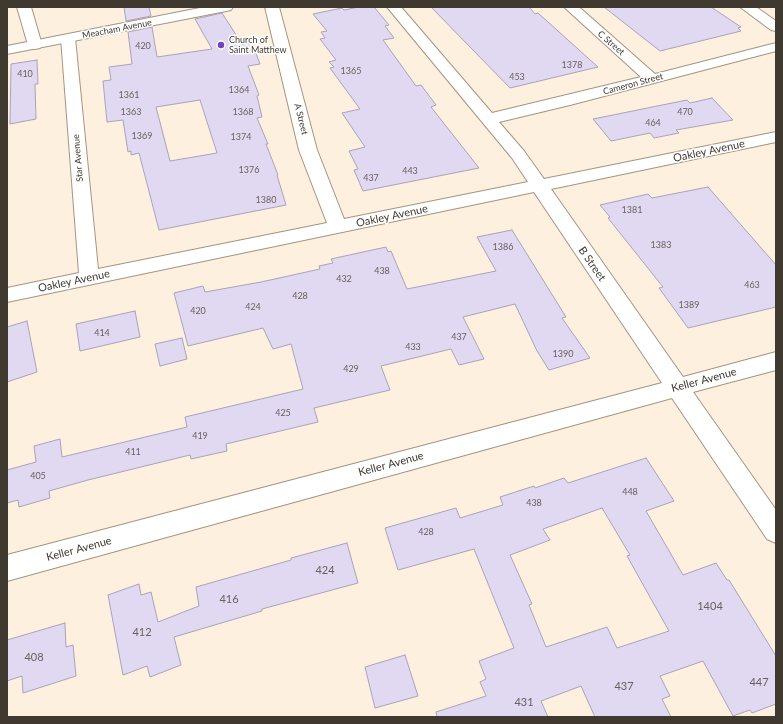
<!DOCTYPE html>
<style>
body{margin:0}
#map{position:relative;width:783px;height:724px;overflow:hidden;background:#fdf0df;font-family:Lato,sans-serif}
canvas{display:block}
.frame{position:absolute;inset:0;border:8px solid #3f3930;pointer-events:none}
</style>
<div id="map">
<canvas width="783" height="724"></canvas>
<div class="frame"></div>
</div>
<script>
const g = document.querySelector('canvas').getContext('2d');
g.lineJoin = 'round';
function paint(path, color) {
  g.fillStyle = color;
  g.fill(path, 'evenodd');
}
function shape(rows) {
  const path = new Path2D();
  for (const r of rows) {
    path.moveTo(r[0], r[1]);
    for (let i = 2; i < r.length; i += 2) path.lineTo(r[i], r[i + 1]);
  }
  return path;
}
function trace(path, color, width, dash) {
  g.strokeStyle = color;
  g.lineWidth = width;
  g.lineCap = dash ? 'butt' : 'round';
  g.setLineDash(dash || []);
  g.stroke(path);
}
function drawText(font, color, halo, rows, align = 'center') {
  g.font = font + ' Lato,sans-serif';
  g.lineWidth = 3;
  g.setLineDash([]);
  g.textBaseline = 'middle';
  g.strokeStyle = halo;
  g.fillStyle = color;
  for (const [text, x, y, turn = 0] of rows) {
    g.save();
    g.translate(x, y);
    g.rotate((+turn || 0) * Math.PI / 180);
    g.textAlign = isNaN(turn) ? turn : align;
    if (halo) g.strokeText(text, 0, 0);
    g.fillText(text, 0, 0);
    g.restore();
  }
}
const building = shape([
 [124,7,149,7,151,16,126,21,124,7],
 [359,7,374,7,389,25,385,26,394,38,383,40,416,86,421,85,436,105,431,107,479,168,363,191,354,170,358,169,349,151,365,147,342,113,360,109,330,68,334,67,329,62,336,60,320,39,325,38,321,32,327,31,313,14,342,8,344,10,359,7],
 [431,7,529,7,535,14,538,13,598,67,510,88,431,7],
 [604,7,711,7,741,27,738,28,741,31,660,51,604,7],
 [222,13,242,44,252,43,260,64,248,66,259,95,257,96,262,117,257,118,268,144,266,144,278,175,277,175,286,205,159,230,139,153,131,155,131,151,128,152,123,120,107,122,103,81,111,80,109,67,132,64,128,32,152,27,157,57,212,49,195,19,222,13],
 [200,100,217,153,170,161,156,107,200,100],
 [37,60,38,84,35,84,36,119,10,124,11,64,37,60],
 [712,98,733,120,676,130,679,133,654,138,650,133,611,141,593,119,687,100,690,103,712,98],
 [708,187,776,265,776,307,688,328,659,288,663,287,608,218,610,217,600,205,648,194,652,198,708,187],
 [512,230,566,317,562,318,590,358,549,370,537,351,515,304,463,317,484,359,459,365,451,349,381,366,390,390,314,408,318,422,226,444,227,451,191,459,190,455,88,480,49,491,50,498,19,507,18,500,7,503,7,470,36,462,34,446,60,439,62,457,187,427,185,417,303,389,291,344,273,349,263,328,188,346,174,293,203,286,205,292,261,282,320,269,319,266,333,263,331,259,386,247,388,252,391,251,407,289,496,271,477,237,512,230],
 [135,311,140,337,80,351,76,324,135,311],
 [27,321,37,372,7,382,7,327,27,321],
 [182,338,187,359,160,366,155,344,182,338],
 [646,458,674,501,646,511,683,575,716,563,727,580,729,580,776,656,776,704,752,713,750,710,733,716,703,661,660,676,670,696,662,699,671,717,595,717,581,686,541,701,548,717,437,717,436,712,486,696,480,682,486,679,479,661,514,648,474,549,398,570,385,528,456,508,460,518,503,505,500,497,534,486,535,488,564,478,568,483,646,458],
 [602,508,630,555,627,556,669,631,617,648,607,627,546,647,529,605,532,604,510,555,550,540,543,529,602,508],
 [347,543,358,583,262,609,262,611,174,637,181,665,150,677,147,666,123,675,108,595,139,584,141,595,151,592,158,622,199,606,196,587,291,560,291,558,347,543],
 [65,623,66,647,73,645,76,676,23,693,22,676,7,681,7,640,65,623],
 [405,655,418,696,375,708,365,667,405,655]
]);
paint(building, '#e1d9f1');
trace(building, '#a9a2b9', 1);
const street = shape([
 [17,7,31,7,42,45,40,48,35,49,30,48,28,45,17,7],
 [265,7,279,7,317,150,344,219,528,182,512,158,387,7,401,7,492,113,641,77,564,7,579,7,655,74,776,43,776,51,570,105,499,122,524,151,544,179,776,132,776,142,551,189,683,377,776,352,776,370,693,392,776,510,776,543,767,539,672,398,7,581,7,555,662,383,534,192,7,302,7,288,79,273,61,38,63,35,73,35,75,38,98,269,327,223,299,150,265,7],
 [740,7,756,7,776,21,776,31,771,30,740,7]
]);
const secondary = shape([
 [205,7,233,7,231,10,226,11,7,54,7,46,205,7]
]);
trace(street, '#a49581', 2);
trace(secondary, '#a49581', 2);
paint(street, '#fff');
paint(secondary, '#fff');
for (const [x, y, r, color] of [
 [221,45,4,"#7643ba"]
]) {
  const dot = new Path2D();
  dot.arc(x, y, r, 0, 2 * Math.PI);
  g.fillStyle = color;
  g.fill(dot);
  trace(dot, '#fff', 1.5);
}
drawText('9px', '#3f3930', '#fff', [
 ["Meacham Avenue",117,29,-11],
 ["C Street",611,43,41],
 ["Cameron Street",633,84,-15],
 ["A Street",301,119,76],
 ["Star Avenue",78,158,-95]
]);
drawText('9px', '#3f3930', '#fff', [
 ["Church of",229,40],
 ["Saint Matthew",229,50]
], 'left');
drawText('9px', '#686160', null, [
 ["420",143,46],
 ["1378",572,65],
 ["1365",351,71],
 ["410",25,74],
 ["453",517,77],
 ["1364",239,90],
 ["1361",129,95],
 ["1363",131,112],
 ["1368",243,112],
 ["470",685,112],
 ["464",653,123],
 ["1369",142,136],
 ["1374",241,137],
 ["1376",249,170],
 ["443",410,171],
 ["437",371,178],
 ["1380",266,200],
 ["1381",632,210],
 ["1383",661,245],
 ["1386",503,247],
 ["438",382,271],
 ["432",344,279],
 ["463",752,285],
 ["428",300,296],
 ["1389",689,305],
 ["424",253,307],
 ["420",198,311],
 ["414",102,333],
 ["437",459,337],
 ["433",413,347],
 ["1390",563,354],
 ["429",351,369],
 ["425",283,413],
 ["419",200,436],
 ["411",133,452],
 ["405",38,476],
 ["448",630,492],
 ["438",534,503],
 ["428",426,532]
]);
drawText('11px', '#3f3930', '#fff', [
 ["Oakley Avenue",709,151,-12],
 ["Oakley Avenue",392,216,-12],
 ["B Street",592,264,55],
 ["Oakley Avenue",74,281,-12],
 ["Keller Avenue",704,380,-15],
 ["Keller Avenue",391,464,-15],
 ["Keller Avenue",79,549,-15]
]);
drawText('11px', '#686160', null, [
 ["424",325,570],
 ["416",229,599],
 ["1404",710,606],
 ["412",142,632],
 ["408",34,657],
 ["447",759,682],
 ["437",624,686],
 ["431",524,702]
]);
</script>
